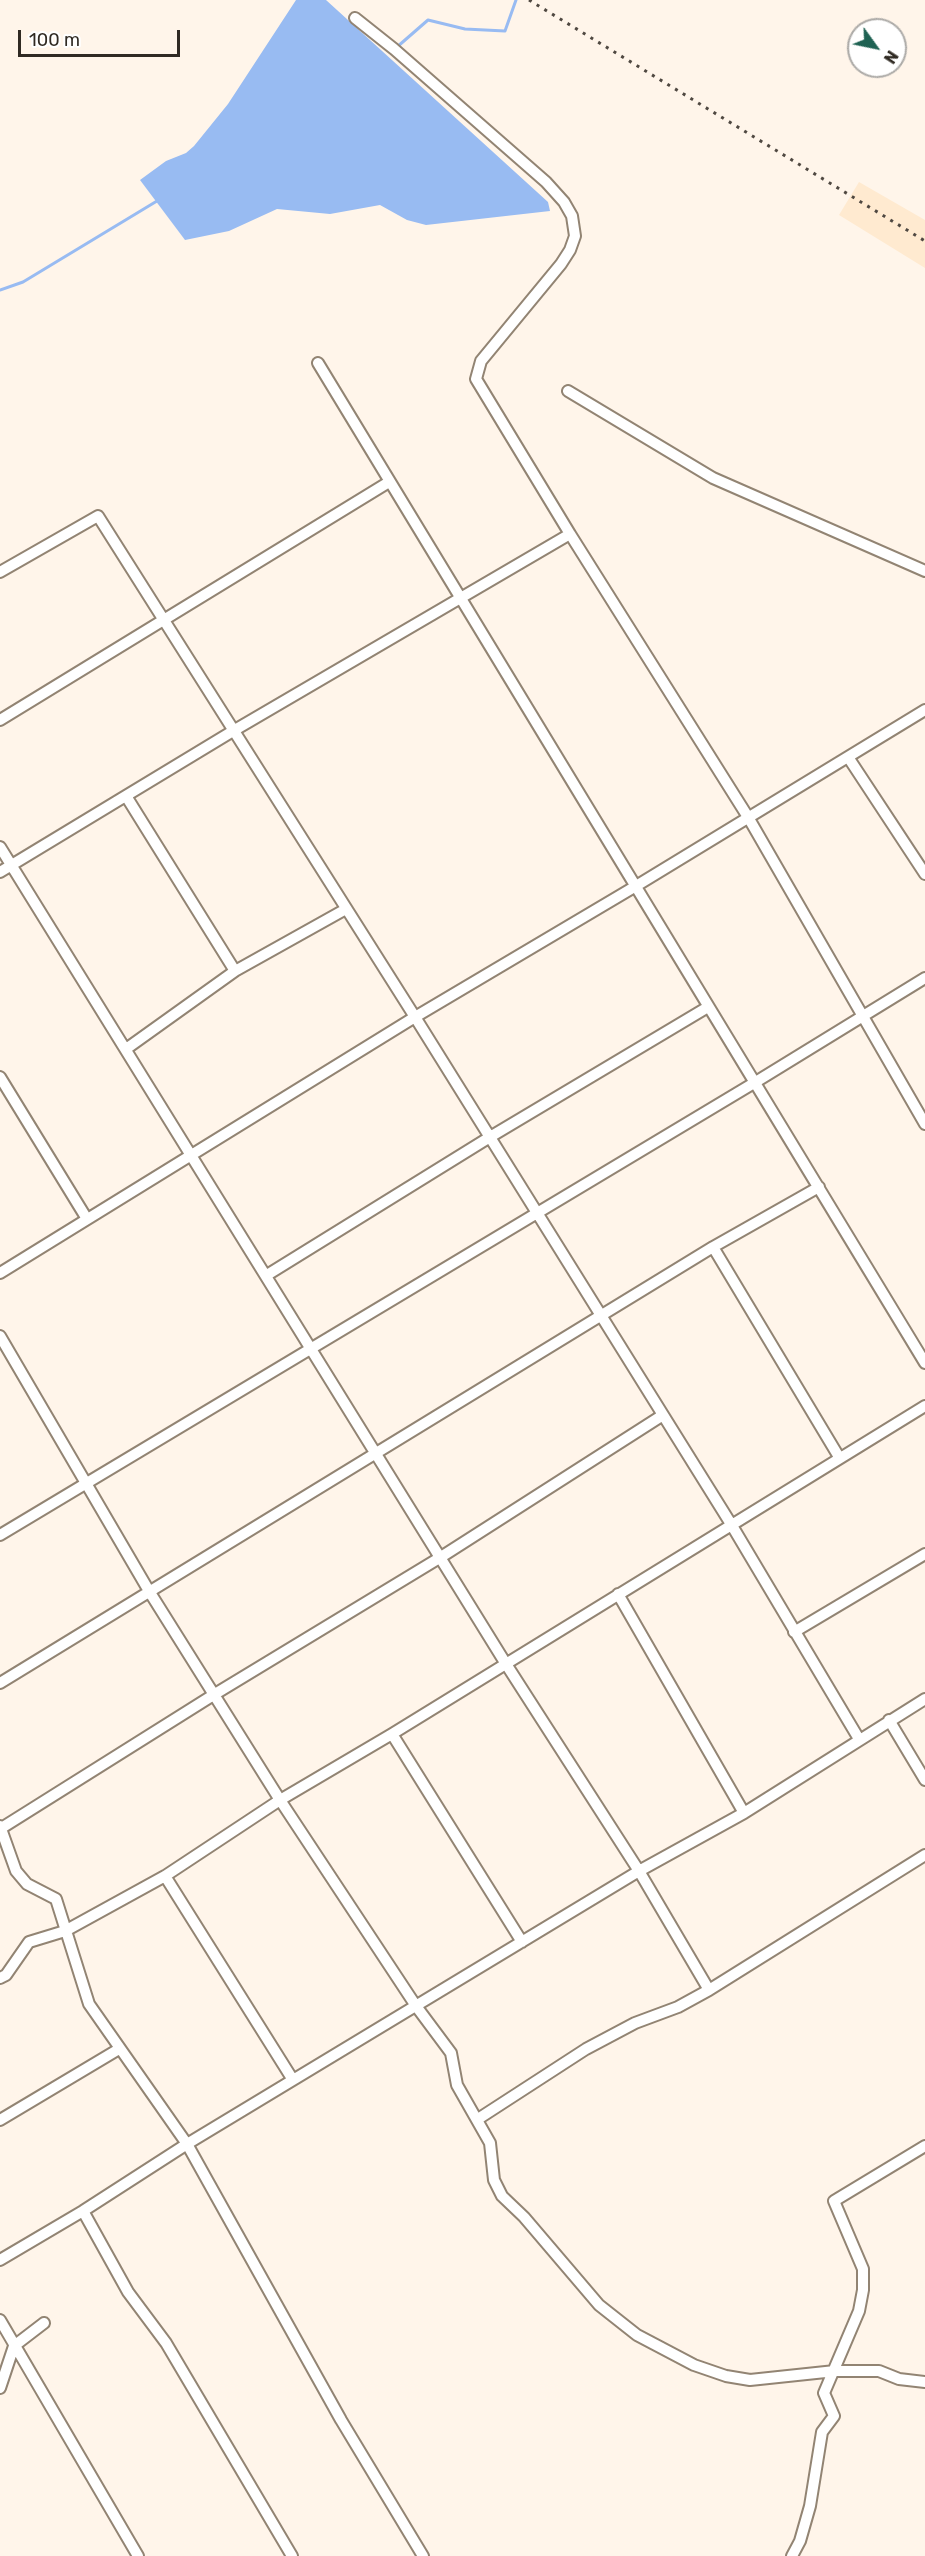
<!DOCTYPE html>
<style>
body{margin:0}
#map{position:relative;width:925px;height:2556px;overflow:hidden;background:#fff5ea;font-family:Rubik,sans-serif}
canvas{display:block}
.north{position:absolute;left:847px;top:18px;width:60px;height:60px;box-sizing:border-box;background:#fff;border:2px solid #acaaa7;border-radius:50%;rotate:123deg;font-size:16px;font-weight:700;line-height:24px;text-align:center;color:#302a23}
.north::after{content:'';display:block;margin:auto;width:21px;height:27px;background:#1f6253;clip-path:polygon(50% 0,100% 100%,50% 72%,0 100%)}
.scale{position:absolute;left:18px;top:30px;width:162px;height:27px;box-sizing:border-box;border:3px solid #302a23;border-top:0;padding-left:8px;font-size:18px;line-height:21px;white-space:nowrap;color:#302a23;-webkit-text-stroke:4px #fff;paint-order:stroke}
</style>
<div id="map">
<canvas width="925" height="2556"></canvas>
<div class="north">N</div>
<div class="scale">100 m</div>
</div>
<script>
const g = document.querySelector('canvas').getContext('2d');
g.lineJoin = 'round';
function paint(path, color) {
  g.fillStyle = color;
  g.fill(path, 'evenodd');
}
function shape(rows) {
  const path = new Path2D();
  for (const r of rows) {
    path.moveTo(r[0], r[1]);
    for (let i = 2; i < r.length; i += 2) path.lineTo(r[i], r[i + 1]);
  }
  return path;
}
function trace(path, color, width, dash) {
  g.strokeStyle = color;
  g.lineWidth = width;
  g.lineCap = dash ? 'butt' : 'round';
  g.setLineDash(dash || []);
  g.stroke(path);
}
paint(shape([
 [859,182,925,220,925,268,839,215]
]), '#ffead0');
paint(shape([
 [296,0,326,0,548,202,550,211,426,225,407,220,380,205,330,214,277,209,229,231,185,240,140,180,166,161,186,153,194,146,228,104]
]), '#98bbf2');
trace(shape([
 [397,47,428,20,465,29,505,31,516,0],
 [0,290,23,282,157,201]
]), '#98bbf2', 3);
const minor = shape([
 [318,363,925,1363],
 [568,391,713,478,925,571],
 [570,534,748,817,925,1124],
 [0,572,98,516,415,1017,731,1524,859,1739],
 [0,720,389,482],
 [848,757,925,874],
 [126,796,235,971],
 [0,847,506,1664,639,1871,709,1990],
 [0,872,233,731,570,534,476,379,481,361,561,264,570,250,575,236,572,216,564,202,546,182,394,49,355,18],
 [126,1049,235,971,346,909],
 [0,1077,87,1219],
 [713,1247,839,1457],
 [0,1273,415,1017,636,886,925,710],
 [267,1275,490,1137,708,1007],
 [0,1336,149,1591,280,1800,416,2006,451,2053,457,2085,490,2143,494,2180,502,2196,524,2217,599,2305,637,2335,694,2365,726,2376,750,2380,835,2371,879,2371,899,2379,925,2382],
 [0,1535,754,1083,925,978],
 [618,1594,744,1813],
 [794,1632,925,1554],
 [0,1683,713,1247,819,1187],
 [889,1720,925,1780],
 [392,1734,522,1942],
 [0,1826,16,1871,27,1884,56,1899,89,2004,187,2144,341,2420,423,2556],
 [0,1829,215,1694,441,1557,663,1415],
 [165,1876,293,2080],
 [0,1978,6,1975,29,1942,65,1931,165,1876,280,1800,392,1734,925,1406],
 [478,2119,586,2049,635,2023,678,2007,709,1990,925,1855],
 [0,2120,119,2049],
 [83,2211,128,2292,166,2343,292,2556],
 [0,2260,83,2211,187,2144,639,1871,744,1813,925,1699],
 [0,2320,138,2556],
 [0,2388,14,2346,44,2323],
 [792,2556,800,2541,810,2506,822,2432,834,2416,824,2393,859,2311,863,2290,863,2269,834,2201,925,2146]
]);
trace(minor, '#928473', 14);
trace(minor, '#fff', 10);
trace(shape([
 [529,0,925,241]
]), '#4f4841', 3, [3, 6]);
</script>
